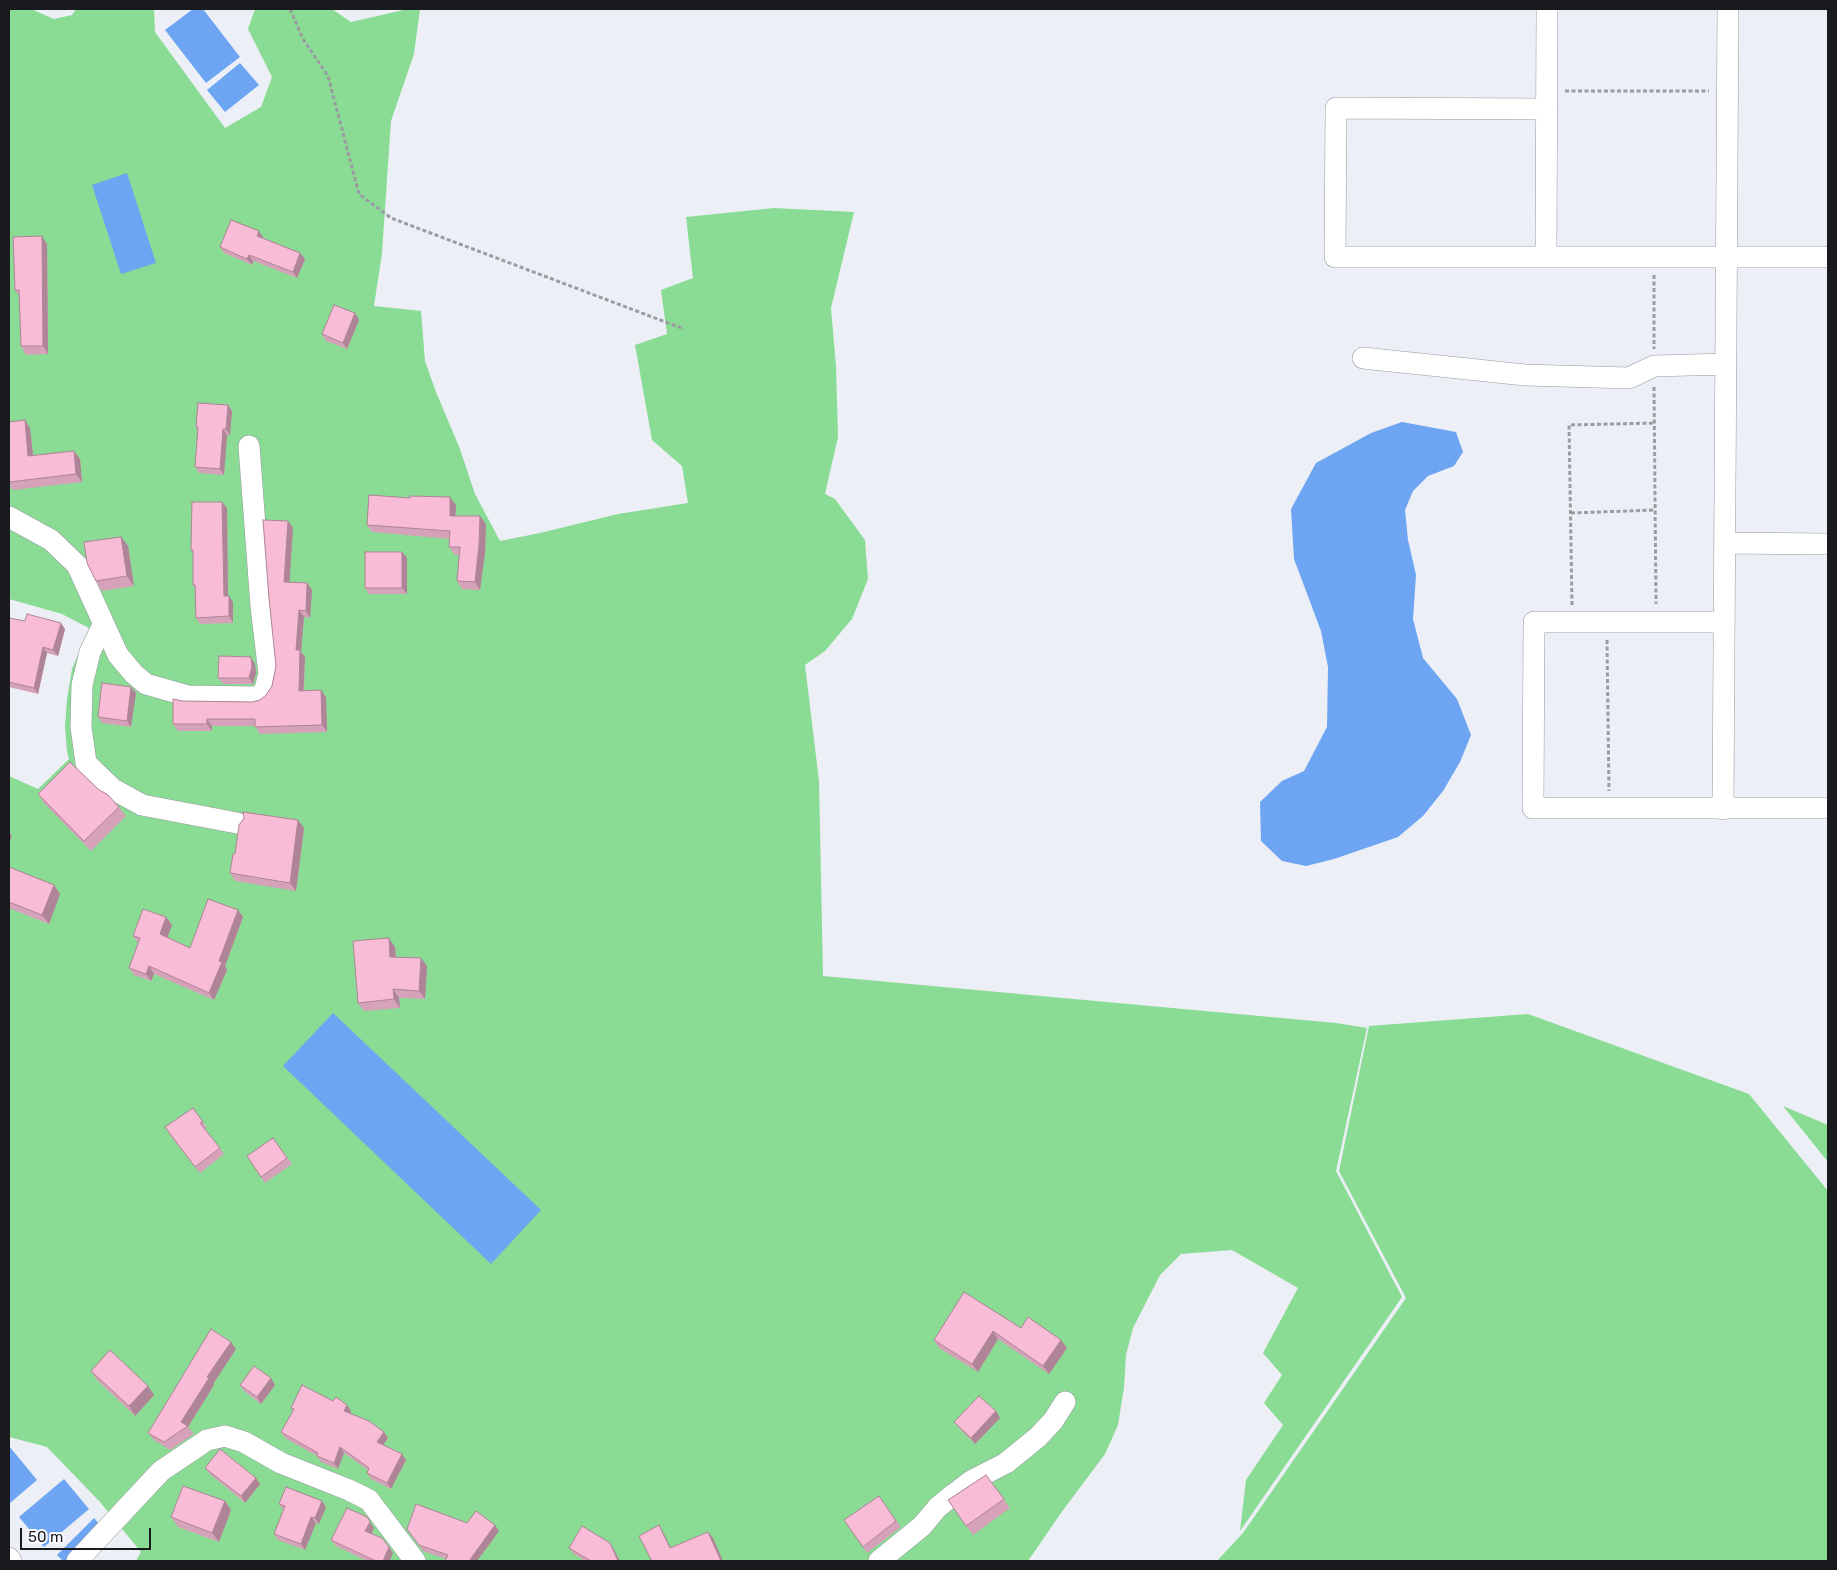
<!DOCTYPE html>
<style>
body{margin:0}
#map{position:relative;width:1837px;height:1570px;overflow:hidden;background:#eceff6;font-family:Rubik,sans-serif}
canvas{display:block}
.frame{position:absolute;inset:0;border:10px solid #191a1d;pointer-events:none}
.scale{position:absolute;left:20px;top:1528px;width:131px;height:22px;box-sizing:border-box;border:2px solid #191a1d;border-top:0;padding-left:6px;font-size:15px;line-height:18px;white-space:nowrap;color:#191a1d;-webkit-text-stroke:4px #fbfcff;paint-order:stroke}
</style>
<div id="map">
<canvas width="1837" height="1570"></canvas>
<div class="frame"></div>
<div class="scale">50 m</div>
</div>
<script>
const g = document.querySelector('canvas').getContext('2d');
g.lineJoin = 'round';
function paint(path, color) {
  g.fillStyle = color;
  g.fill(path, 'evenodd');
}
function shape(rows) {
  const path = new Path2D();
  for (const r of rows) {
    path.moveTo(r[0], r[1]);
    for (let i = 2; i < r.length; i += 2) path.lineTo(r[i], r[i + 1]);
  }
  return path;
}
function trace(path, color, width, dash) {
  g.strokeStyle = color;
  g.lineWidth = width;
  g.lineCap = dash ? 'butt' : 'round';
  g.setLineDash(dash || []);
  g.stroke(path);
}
paint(shape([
 [9,9,31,9,54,19,72,15,76,9,154,9,155,32,225,128,261,107,272,77,248,29,255,9,332,9,351,22,408,9,420,9,414,54,391,121,382,253,374,306,421,311,425,361,436,392,460,449,475,494,500,541,540,533,618,514,688,503,682,466,652,440,635,345,667,334,661,290,693,278,686,217,774,208,854,212,831,308,836,367,838,437,825,494,835,499,865,540,868,579,852,619,825,651,805,665,819,781,823,976,1336,1023,1367,1028,1336,1171,1402,1297,1240,1531,1246,1480,1283,1425,1264,1403,1282,1375,1263,1353,1298,1288,1232,1250,1181,1254,1160,1275,1133,1328,1126,1355,1124,1387,1118,1425,1105,1454,1061,1513,1028,1561,136,1561,141,1552,100,1502,47,1447,9,1437,9,776,38,789,69,759,67,751,65,727,67,699,72,669,89,628,62,614,9,599],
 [1528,1014,1749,1094,1828,1191,1828,1561,1217,1561,1243,1533,1406,1298,1339,1171,1369,1026],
 [1783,1106,1828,1125,1828,1162]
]), '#8adb94');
paint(shape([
 [193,9,203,9,240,57,206,83,165,30],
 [240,63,259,85,225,112,207,90],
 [127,173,156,263,121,274,92,185],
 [1402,422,1456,432,1463,452,1454,466,1428,476,1413,491,1405,510,1408,540,1416,575,1413,619,1423,658,1457,699,1471,735,1460,762,1443,791,1423,816,1398,837,1334,859,1306,866,1282,861,1261,841,1260,802,1282,781,1304,771,1327,727,1328,667,1321,631,1294,559,1291,509,1316,463,1371,433],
 [333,1013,541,1210,491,1264,283,1066],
 [9,1446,37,1480,10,1503,9,1501],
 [64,1479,89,1509,44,1547,19,1517],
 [94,1518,101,1526,65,1561,63,1561,57,1555]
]), '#6da5f3');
const minor = shape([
 [1547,109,1336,108,1335,257,1828,257],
 [1546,257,1547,9],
 [1363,358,1525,375,1629,378,1654,366,1726,364],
 [9,517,51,540,77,565,118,655,134,674,146,684,188,696,254,697,261,695,265,689,269,674,261,606,249,446],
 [1725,543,1828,544],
 [1724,622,1534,622,1533,808,1828,808],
 [103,625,90,652,82,685,81,727,86,763,113,789,142,805,237,823],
 [1723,809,1728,9],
 [9,1558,11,1561],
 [77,1561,161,1471,207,1440,225,1436,244,1442,281,1463,349,1490,369,1500,415,1561],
 [879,1561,922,1526,938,1507,954,1494,971,1481,1006,1463,1038,1437,1053,1421,1065,1402]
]);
trace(minor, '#9799a0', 22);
trace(shape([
 [290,9,303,39,328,76,359,194,391,218,684,329],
 [1565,91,1709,91],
 [1654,275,1654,349],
 [1654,387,1656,604],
 [1571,513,1655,510],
 [1572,605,1569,425,1655,423],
 [1607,640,1609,791]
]), '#9a9ca1', 3, [4, 2.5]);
trace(minor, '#fff', 21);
paint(shape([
 [263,237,263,238,300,253,305,259,297,278,253,261,252,265,224,253,220,247],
 [47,244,48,354,26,355,21,346,19,296,15,290],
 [355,313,359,320,347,349,326,341,322,334],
 [228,405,232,411,230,435,227,435,224,475,199,473,195,467,198,430,196,427],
 [25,420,30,428,33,455,74,451,80,459,82,482,13,490,9,484,9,422],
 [222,502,227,508,228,596,233,602,233,623,200,624,196,618,195,588,193,585,193,553,191,550],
 [456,505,455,516,486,524,485,553,480,590,462,589,457,581,460,555,455,555,449,547,450,539,372,532,367,525],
 [288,521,293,528,289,582,307,583,312,590,310,618,304,617,301,652,305,657,304,690,326,697,327,732,260,734,255,726,212,726,212,731,178,731,173,724,183,701,252,702,260,700,266,695,272,686,276,666],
 [121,537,128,546,134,586,102,591,96,581],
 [402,552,407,558,407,594,369,594,365,588],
 [9,618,65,629,58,656,47,653,38,694,9,687],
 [255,664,256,673,253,684,223,684,218,678],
 [136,693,131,727,102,723,98,717],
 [98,789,119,807,126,816,91,851,44,803,38,794],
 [298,820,304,828,296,891,235,881,230,873,235,854],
 [9,867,54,885,60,894,49,924,9,908],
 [238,910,243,917,225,966,227,970,214,1000,154,974,151,981,134,975,129,968,138,943,133,936,166,917,172,925,167,937,190,948],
 [395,947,396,957,427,966,425,999,399,998,400,1008,364,1011,358,1003],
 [193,1108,207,1128,205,1129,224,1154,200,1173,169,1134],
 [273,1138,292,1164,265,1183,247,1156],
 [1021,1328,1067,1348,1049,1374,998,1339,978,1372,939,1348,934,1340],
 [236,1349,213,1384,214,1385,188,1427,194,1434,170,1450,154,1440,148,1433],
 [91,1371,154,1395,135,1416,97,1380],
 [240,1385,275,1385,261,1404,244,1391],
 [291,1408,351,1411,350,1413,384,1432,388,1438,383,1445,406,1460,391,1489,371,1479,367,1473,368,1470,344,1453,338,1469,321,1462,317,1456,285,1438,281,1432,293,1411],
 [996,1411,1000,1418,975,1444,959,1428,954,1422],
 [205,1468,256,1478,260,1484,245,1503,210,1474],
 [986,1475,1010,1508,973,1535,948,1500],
 [879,1496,901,1527,867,1553,844,1520],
 [225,1501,231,1510,219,1542,178,1527,171,1517],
 [322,1501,326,1507,319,1524,316,1523,305,1550,278,1540,274,1534,283,1510,279,1504],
 [467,1523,499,1531,477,1561,445,1561,446,1559,423,1551,407,1529],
 [374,1528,372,1533,393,1553,390,1561,367,1561,336,1546,331,1540],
 [610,1543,614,1550,620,1561,585,1561,574,1554,569,1548]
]), '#d6a2b9');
paint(shape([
 [259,231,263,237,261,242,257,236],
 [42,236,47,244,48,354,43,346],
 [300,253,305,259,297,278,293,272],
 [249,255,253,261,252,265,247,259],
 [355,313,359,320,347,349,343,343],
 [228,405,232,411,230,435,226,429],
 [25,420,30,428,34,464,28,456],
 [223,429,227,435,224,475,220,469],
 [74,451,80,459,82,482,76,474],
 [450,497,456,505,455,523,450,516],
 [222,502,227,508,228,602,224,596],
 [480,516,486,524,485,553,480,590,475,582],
 [288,521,293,528,289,589,284,582],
 [121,537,128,546,134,586,127,576],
 [402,552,407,558,407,594,402,588],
 [307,583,312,590,310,618,306,611],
 [229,596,233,602,233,623,229,616],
 [299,610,304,617,301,652,305,657,303,698,299,691,296,650],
 [61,623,65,629,58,656,53,650],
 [43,647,47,653,38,694,34,688],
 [251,657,255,664,256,673,253,684,249,678],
 [131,687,136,693,131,727,127,721],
 [321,690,326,697,327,732,322,725],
 [207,719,212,726,212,731,207,724],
 [298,820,304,828,296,891,290,883],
 [9,832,12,836,9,843],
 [54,885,60,894,49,924,42,915],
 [238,910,243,917,225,966,227,970,214,1000,209,993,219,961],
 [166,917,172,925,166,942,160,934],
 [389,938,395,947,396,965,390,957],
 [421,958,427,966,425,999,419,991],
 [149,966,154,974,151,981,146,974],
 [393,989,399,998,400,1008,394,999],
 [993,1331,998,1339,978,1372,972,1364],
 [1061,1340,1067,1348,1049,1374,1043,1366],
 [231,1342,236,1349,213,1384,214,1385,188,1427,181,1422,207,1377],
 [271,1378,275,1385,261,1404,257,1397],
 [148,1386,154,1395,135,1416,129,1406],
 [347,1405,351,1411,348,1417,344,1411],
 [996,1411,1000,1418,975,1444,971,1438],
 [384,1432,388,1438,381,1448,377,1442],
 [340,1447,344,1453,338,1469,334,1463],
 [402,1454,406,1460,391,1489,387,1483],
 [256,1478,260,1484,245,1503,241,1496],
 [225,1501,231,1510,219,1542,212,1533],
 [322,1501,326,1507,319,1524,315,1518],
 [311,1517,316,1523,305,1550,301,1544],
 [370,1522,374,1528,370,1537,365,1531],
 [495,1525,499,1531,477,1561,469,1561],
 [659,1525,663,1532,674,1554,670,1548],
 [708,1532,713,1538,723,1561,721,1561],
 [610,1543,614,1550,620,1561,618,1561],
 [389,1547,393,1553,390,1561,383,1561]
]), '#ae8496');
const building = shape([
 [231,220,259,231,257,236,300,253,293,272,249,255,247,259,220,247,231,220],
 [42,236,43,346,21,346,19,290,15,290,13,237,42,236],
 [334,305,355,313,343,343,322,334,334,305],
 [198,403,228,405,226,429,223,429,220,469,195,467,198,427,196,427,198,403],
 [25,420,28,456,74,451,76,474,9,482,9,422,25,420],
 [369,495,410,498,410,496,450,497,450,516,480,516,479,545,475,582,457,581,460,547,449,547,450,531,367,525,369,495],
 [192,502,222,502,224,596,229,596,229,616,196,618,195,585,193,585,193,550,191,550,192,502],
 [263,520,288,521,284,582,307,583,306,611,299,610,296,650,300,650,299,691,321,690,322,725,255,727,255,719,207,719,207,724,173,724,173,699,183,701,252,702,260,700,266,695,272,686,276,666,269,598,263,520],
 [121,537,127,576,96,581,87,563,84,542,121,537],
 [365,552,402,552,402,588,365,588,365,552],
 [27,614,61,623,53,650,43,647,34,688,9,682,9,618,25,621,27,614],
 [219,656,251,657,252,667,249,678,218,678,219,656],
 [102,683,131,687,127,721,98,717,102,683],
 [70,762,98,789,108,795,119,807,84,841,38,794,70,762],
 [243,812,298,820,290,883,230,873,233,854,235,854,239,825,244,818,243,812],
 [9,867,54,885,42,915,9,902,9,867],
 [208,899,238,910,219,961,222,962,209,993,149,966,146,974,129,968,140,938,133,936,143,909,166,917,160,934,190,948,208,899],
 [389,938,390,957,421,958,419,991,393,989,394,999,358,1003,353,941,389,938],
 [193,1108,203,1122,200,1123,220,1148,195,1167,165,1127,193,1108],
 [273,1138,287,1158,261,1177,247,1156,273,1138],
 [964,1292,1021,1328,1028,1317,1061,1340,1043,1366,993,1331,972,1364,934,1340,964,1292],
 [211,1329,231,1342,207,1377,209,1378,181,1422,188,1426,164,1442,148,1433,211,1329],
 [110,1350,148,1386,129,1406,91,1371,110,1350],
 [254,1366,271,1378,257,1397,240,1385,254,1366],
 [302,1385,333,1401,336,1397,347,1405,344,1411,369,1421,384,1432,377,1442,402,1454,387,1483,367,1473,369,1468,340,1447,334,1463,317,1456,318,1453,281,1432,294,1409,291,1408,302,1385],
 [979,1396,996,1411,971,1438,954,1422,979,1396],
 [220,1449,256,1478,241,1496,205,1468,220,1449],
 [986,1475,1004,1499,966,1526,948,1500,986,1475],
 [183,1486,225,1501,212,1533,171,1517,183,1486],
 [286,1487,322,1501,315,1518,311,1517,301,1544,274,1534,285,1506,279,1504,286,1487],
 [879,1496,896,1521,863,1547,844,1520,879,1496],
 [416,1504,467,1523,476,1511,495,1525,469,1561,445,1561,448,1555,419,1545,407,1529,416,1504],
 [347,1508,367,1517,370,1522,365,1531,382,1538,389,1547,383,1561,376,1561,331,1540,347,1508],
 [659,1525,670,1548,708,1532,721,1561,652,1561,639,1536,659,1525],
 [582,1526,610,1543,618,1561,591,1561,569,1548,582,1526]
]);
paint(building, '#f9bcd7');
trace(building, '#ae8496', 1);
</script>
